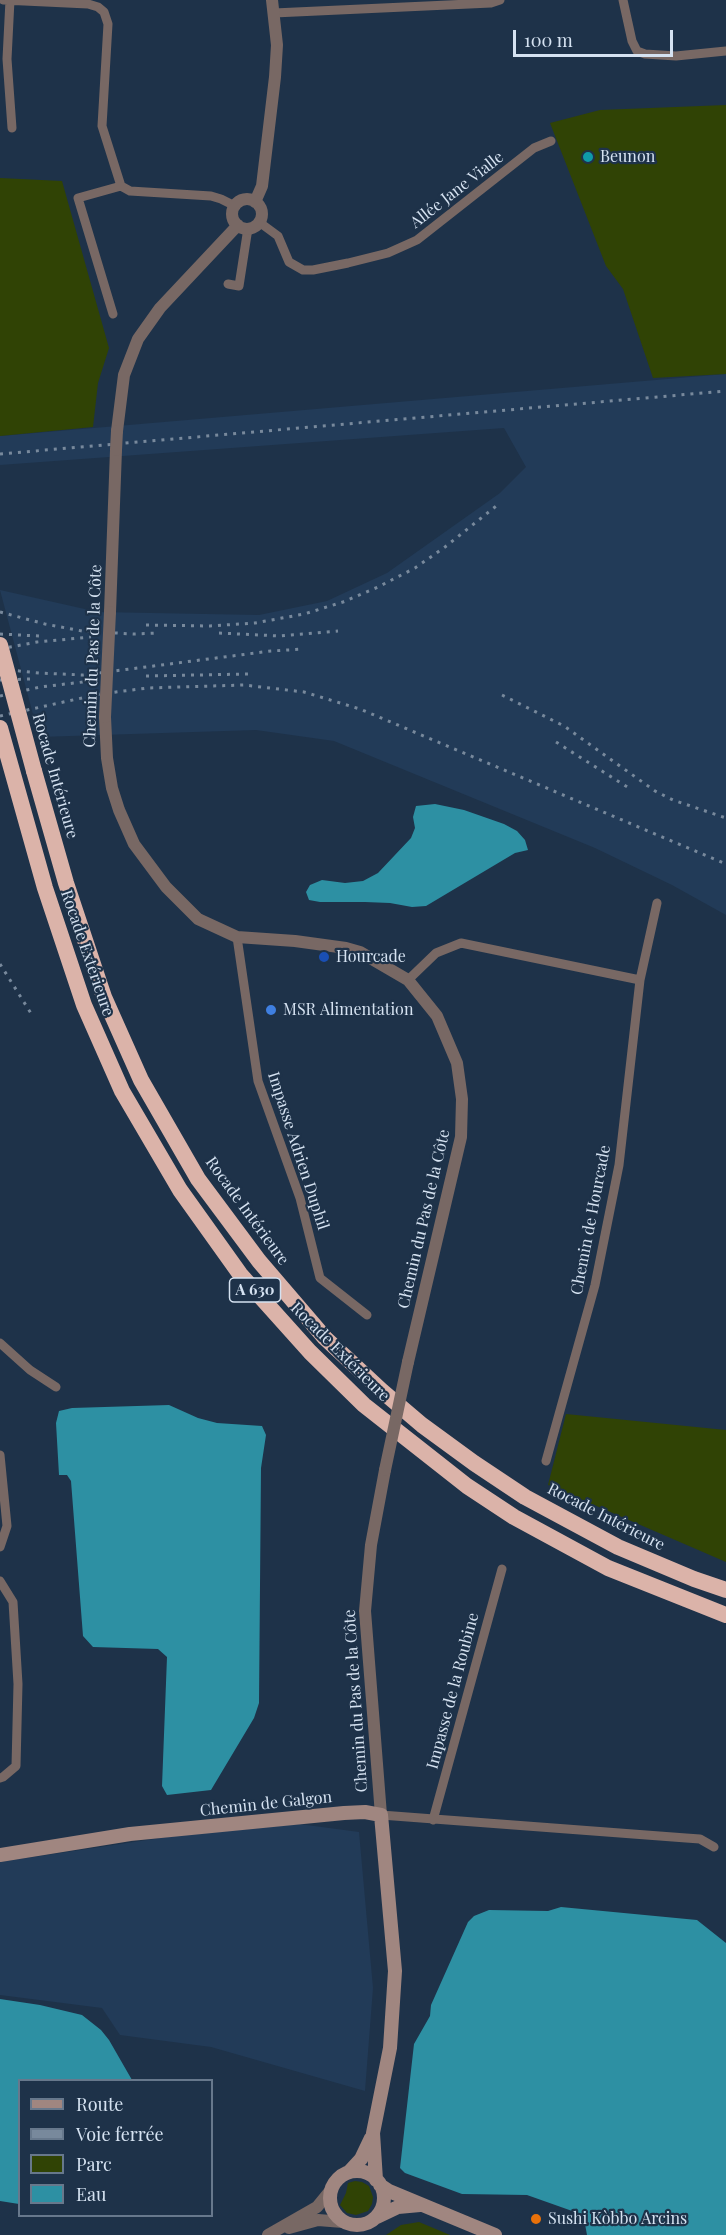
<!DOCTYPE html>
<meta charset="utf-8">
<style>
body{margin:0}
#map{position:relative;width:726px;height:2235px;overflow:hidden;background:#1e3249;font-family:"Playfair Display",serif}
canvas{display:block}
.legend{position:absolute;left:18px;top:2079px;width:195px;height:138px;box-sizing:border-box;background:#1e3249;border:2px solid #67788c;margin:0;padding:8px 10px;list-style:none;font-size:18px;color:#d5e2f1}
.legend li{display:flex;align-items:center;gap:12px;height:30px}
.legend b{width:30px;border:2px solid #67788c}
.scale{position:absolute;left:513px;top:30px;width:160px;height:27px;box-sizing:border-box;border:3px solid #d5e2f1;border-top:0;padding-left:8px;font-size:18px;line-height:21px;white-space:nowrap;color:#d5e2f1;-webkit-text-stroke:4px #1e3249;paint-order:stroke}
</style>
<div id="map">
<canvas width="726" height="2235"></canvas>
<ul class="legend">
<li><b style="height:8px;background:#a08680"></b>Route</li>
<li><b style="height:8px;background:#78899c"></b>Voie ferrée</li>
<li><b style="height:16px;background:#304305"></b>Parc</li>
<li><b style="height:16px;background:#2d90a3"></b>Eau</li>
</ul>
<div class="scale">100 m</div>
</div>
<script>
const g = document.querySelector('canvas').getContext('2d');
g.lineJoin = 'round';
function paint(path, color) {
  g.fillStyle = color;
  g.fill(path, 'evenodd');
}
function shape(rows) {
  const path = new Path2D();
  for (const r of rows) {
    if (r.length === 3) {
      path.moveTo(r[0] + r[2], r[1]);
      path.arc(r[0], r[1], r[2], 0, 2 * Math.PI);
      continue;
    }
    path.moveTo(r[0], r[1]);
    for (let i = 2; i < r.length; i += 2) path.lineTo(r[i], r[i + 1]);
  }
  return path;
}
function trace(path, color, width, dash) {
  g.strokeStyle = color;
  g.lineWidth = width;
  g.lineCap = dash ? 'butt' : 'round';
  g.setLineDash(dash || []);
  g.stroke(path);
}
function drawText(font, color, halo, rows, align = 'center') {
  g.font = font + ' "Playfair Display",serif';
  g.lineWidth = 4.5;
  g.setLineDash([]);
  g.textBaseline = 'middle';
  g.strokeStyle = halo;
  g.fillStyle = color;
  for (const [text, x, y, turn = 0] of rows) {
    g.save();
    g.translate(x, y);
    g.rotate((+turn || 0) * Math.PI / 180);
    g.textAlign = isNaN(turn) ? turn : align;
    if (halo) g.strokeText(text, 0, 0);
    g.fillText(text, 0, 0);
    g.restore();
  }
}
paint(shape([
 [726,374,726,915,672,885,595,848,334,741,256,730,39,737,0,590,98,612,259,615,327,601,387,573,500,493,526,467,504,428,0,465,0,436],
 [299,1824,359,1832,373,1988,365,2091,211,2047,120,2035,102,2008,0,1995,0,1862,174,1836]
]), '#223b58');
paint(shape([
 [726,105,726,374,653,378,623,289,606,266,550,123,600,110],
 [0,178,62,181,109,348,98,383,93,427,0,436],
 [566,1414,726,1430,726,1562,548,1485],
 [355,2181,362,2182,369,2186,373,2197,372,2204,368,2211,356,2215,347,2213,340,2205,346,2193,348,2183],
 [419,2222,450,2235,386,2235,401,2225]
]), '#304305');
paint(shape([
 [435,804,464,810,504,824,517,831,525,840,528,850,515,853,426,906,412,907,390,903,365,902,320,902,309,900,306,892,310,885,322,880,345,883,363,881,378,873,411,838,415,828,413,817,416,806],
 [169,1405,198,1418,217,1423,262,1426,266,1435,261,1468,259,1703,254,1718,211,1790,167,1795,162,1786,167,1657,158,1649,93,1647,83,1636,71,1481,67,1475,59,1475,56,1423,59,1411,72,1408],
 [561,1907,697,1920,726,1943,726,2235,587,2235,585,2224,575,2212,527,2195,462,2194,405,2173,400,2168,414,2044,430,2016,431,2005,468,1922,474,1916,489,1910,548,1911],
 [0,1999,40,2005,82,2015,101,2030,109,2040,132,2080,20,2080,19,2204,0,2201]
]), '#2d90a3');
trace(shape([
 [3,0,88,4,98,7,104,12,108,24,102,126,121,186,130,191,211,196,221,199,235,206],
 [10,0,7,59,12,128],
 [623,0,632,41,637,51,645,54,676,56,726,51],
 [274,13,491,3,500,0],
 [259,222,278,236,289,262,303,270,313,270,348,263,388,253,417,240,534,148,551,141],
 [228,284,239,286,248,228],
 [113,314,78,198,121,186],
 [237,937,258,1081,300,1198,320,1278,367,1315],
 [408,980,436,953,461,943,640,980],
 [0,1343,30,1370,56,1387],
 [0,1455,7,1526,0,1547],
 [546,1461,595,1285,619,1165,640,980,657,903],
 [0,1581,13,1602,18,1684,16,1766,3,1777,0,1778],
 [381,1815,686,1838,700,1839,714,1847],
 [433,1820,502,1569]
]), '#786864', 9);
trace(shape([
 [247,214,15],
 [255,202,262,186,275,77,277,45,272,0],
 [117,431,124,375,138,339,160,308,238,225],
 [110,612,116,450],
 [105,717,107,758,112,788,119,810,134,844,166,887,198,919,237,937,295,941,346,948,360,952,408,980,437,1016,457,1063,462,1099,461,1137,408,1362],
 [381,1815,365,1611,371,1545,385,1470],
 [289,2228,318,2220,343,2222],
 [268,2235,317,2207,330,2191]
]), '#786864', 12);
trace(shape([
 [0,1855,130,1834,344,1813,365,1812,381,1815,395,1971,390,2048,373,2133,376,2180],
 [357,2198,27],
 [349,2172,361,2159,371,2138],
 [380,2185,389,2191,495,2235],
 [377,2217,398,2207,420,2205]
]), '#a08680', 14);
trace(shape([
 [0,728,45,888,84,1005,122,1091,180,1190,240,1274,310,1352,364,1405,467,1486,514,1517,608,1568,726,1615],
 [34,771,66,883,104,997,141,1080,198,1179,259,1261,325,1338,382,1391,422,1425,474,1463,525,1497,618,1547,694,1579,726,1590]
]), '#dbb3a9', 16);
trace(shape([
 [0,454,726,391],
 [0,612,45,624,82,631,133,634,159,633],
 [146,625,210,626,255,623,304,614,343,602,378,587,415,568,445,547,500,503],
 [219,633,280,636,338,631],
 [0,634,39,636],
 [0,649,37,642,91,637],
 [0,669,39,673,83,675,271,651,304,649],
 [146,676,248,674],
 [0,680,30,679],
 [502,695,564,726,655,791,673,800,726,818],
 [0,696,40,687,83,682],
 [0,716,100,694,148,688,244,685,304,692,360,709,726,864],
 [556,742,632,790],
 [0,964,32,1015]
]), '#78899c', 3, [3, 6]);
trace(shape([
 [116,450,117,431],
 [105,717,110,612],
 [385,1470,408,1362]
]), '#786864', 12);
trace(shape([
 [0,645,34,771]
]), '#dbb3a9', 16);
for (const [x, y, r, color] of [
 [588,157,6,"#0f9aa8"],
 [324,957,6,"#1a4fb4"],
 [271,1010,6,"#3f7fe0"],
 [536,2219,6,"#e8710a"]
]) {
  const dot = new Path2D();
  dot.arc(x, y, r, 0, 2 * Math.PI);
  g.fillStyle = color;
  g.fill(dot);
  trace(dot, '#1e3249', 2);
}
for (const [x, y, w] of [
 [255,1290,51]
]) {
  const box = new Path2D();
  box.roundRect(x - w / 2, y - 12, w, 24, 4.5);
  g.fillStyle = '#1e3249';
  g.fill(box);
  trace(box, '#d5e2f1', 1.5);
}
drawText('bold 15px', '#d5e2f1', null, [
 ["A 630",255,1290]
]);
drawText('16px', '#d5e2f1', '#1e3249', [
 ["Beunon",600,157],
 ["Hourcade",336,957],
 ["MSR Alimentation",283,1010],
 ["Sushi Kòbbo Arcins",548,2219]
], 'left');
drawText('16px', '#d5e2f1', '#1e3249', [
 ["Allée Jane Vialle",457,190,-38],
 ["Chemin du Pas de la Côte",93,656,-88],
 ["Rocade Intérieure",55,776,74],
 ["Rocade Extérieure",87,953,71],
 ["Impasse Adrien Duphil",298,1151,72],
 ["Rocade Intérieure",247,1211,54],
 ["Chemin du Pas de la Côte",424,1219,-77],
 ["Chemin de Hourcade",591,1220,-79],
 ["Rocade Extérieure",340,1352,45],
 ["Rocade Intérieure",606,1517,27],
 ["Impasse de la Roubine",453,1691,-75],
 ["Chemin du Pas de la Côte",356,1701,-94],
 ["Chemin de Galgon",266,1804,-6]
]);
</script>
